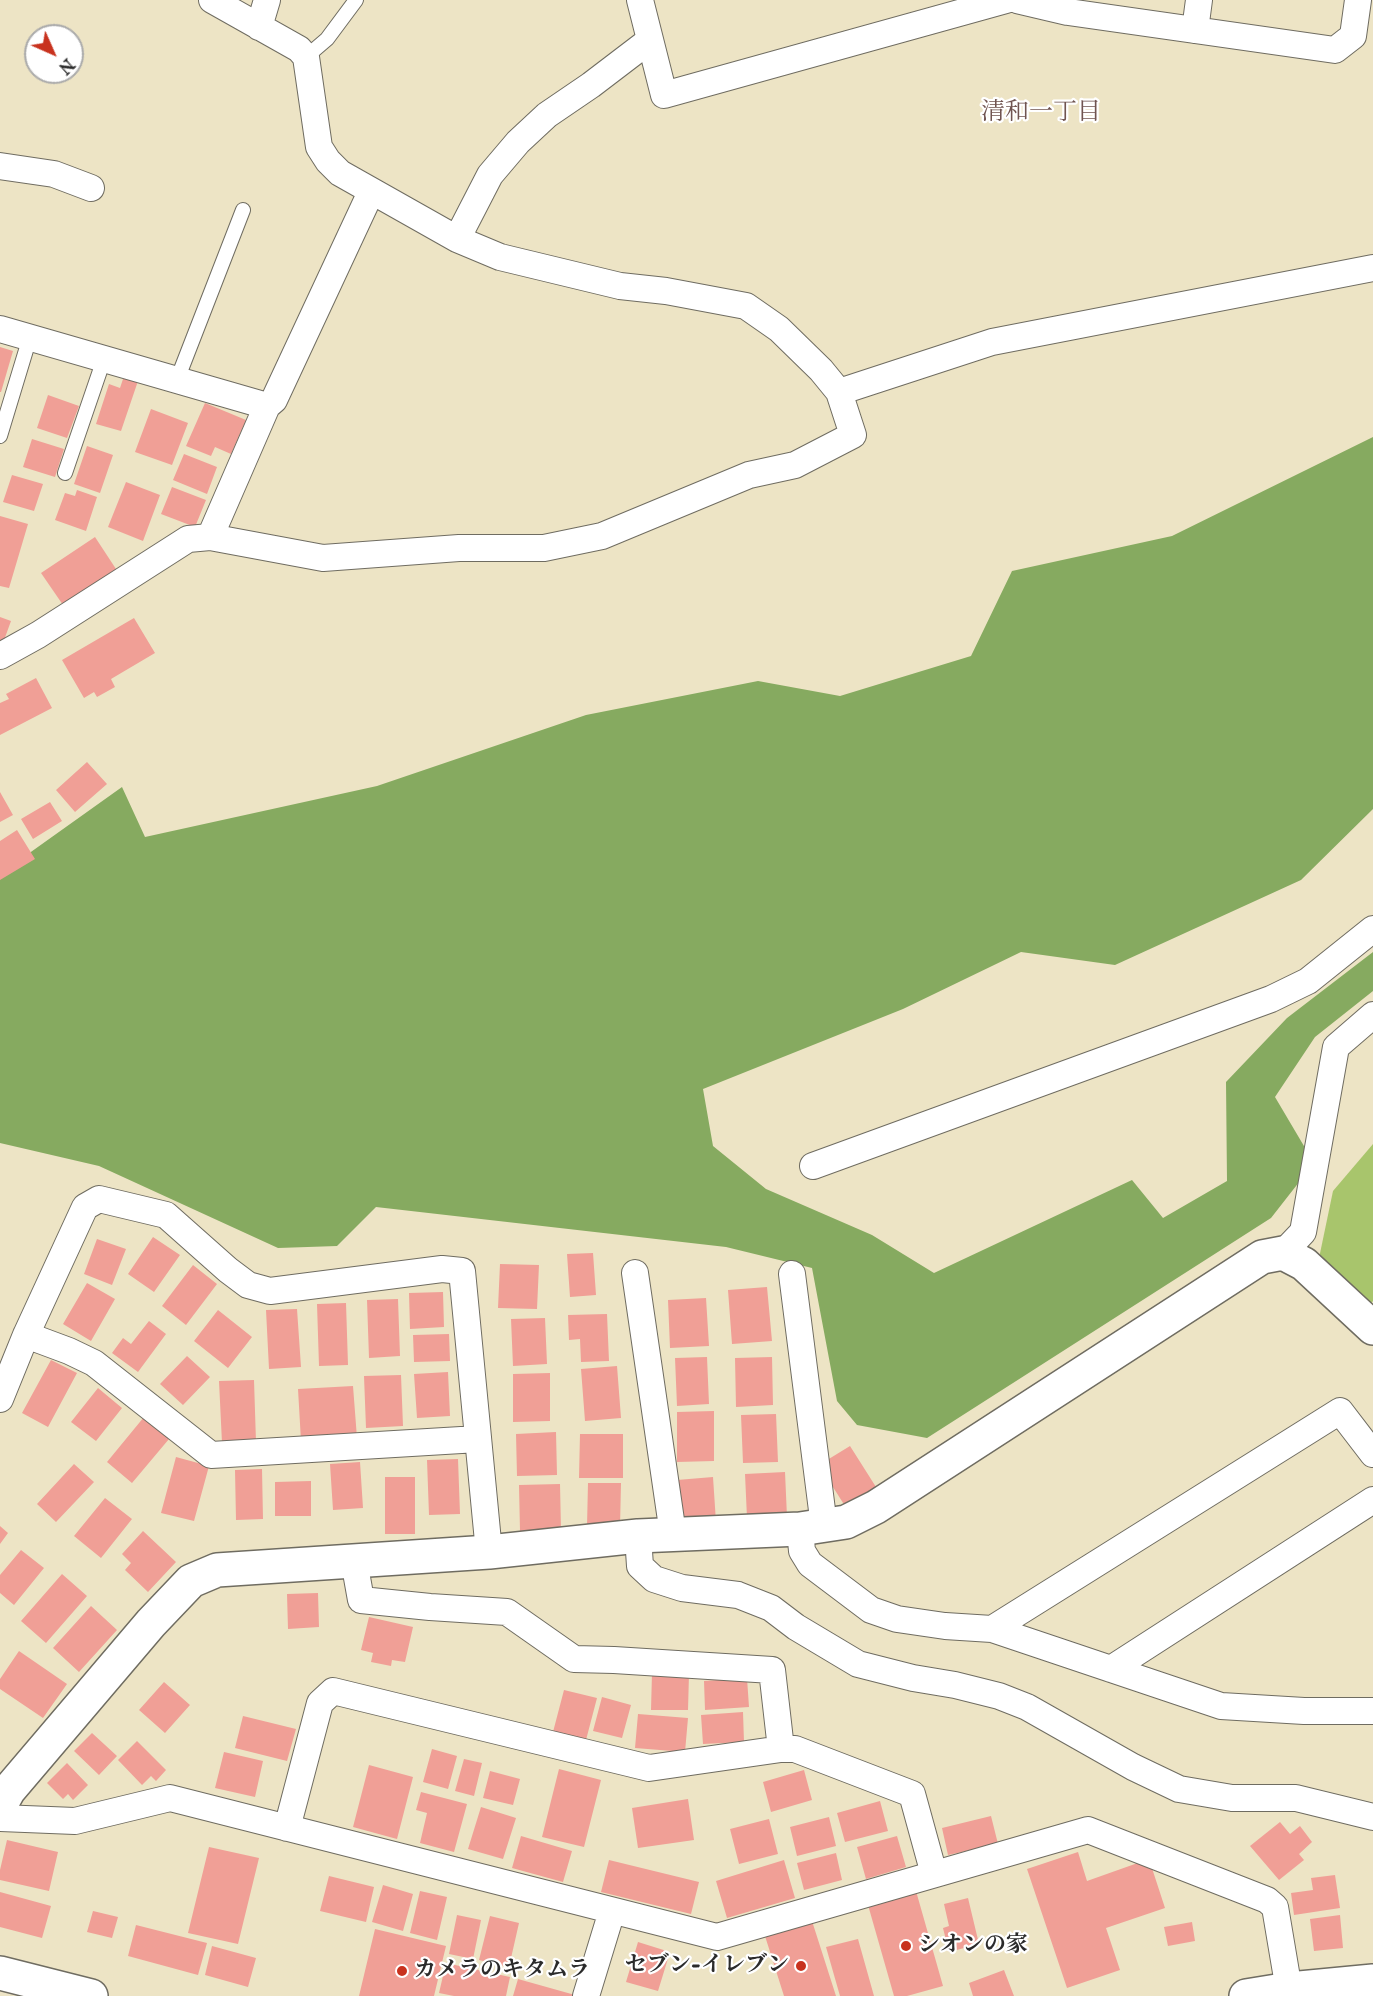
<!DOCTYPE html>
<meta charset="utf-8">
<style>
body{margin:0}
#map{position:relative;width:1373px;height:1996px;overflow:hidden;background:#ede4c5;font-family:"IM FELL English",serif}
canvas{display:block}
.north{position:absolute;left:24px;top:24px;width:60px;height:60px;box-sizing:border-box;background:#fff;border:2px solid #aaa;border-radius:50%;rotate:135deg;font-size:16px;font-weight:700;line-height:24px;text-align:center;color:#2b2b2b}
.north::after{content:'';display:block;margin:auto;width:21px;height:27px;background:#c8321e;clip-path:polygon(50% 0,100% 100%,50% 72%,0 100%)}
</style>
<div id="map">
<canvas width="1373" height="1996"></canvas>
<div class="north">N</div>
</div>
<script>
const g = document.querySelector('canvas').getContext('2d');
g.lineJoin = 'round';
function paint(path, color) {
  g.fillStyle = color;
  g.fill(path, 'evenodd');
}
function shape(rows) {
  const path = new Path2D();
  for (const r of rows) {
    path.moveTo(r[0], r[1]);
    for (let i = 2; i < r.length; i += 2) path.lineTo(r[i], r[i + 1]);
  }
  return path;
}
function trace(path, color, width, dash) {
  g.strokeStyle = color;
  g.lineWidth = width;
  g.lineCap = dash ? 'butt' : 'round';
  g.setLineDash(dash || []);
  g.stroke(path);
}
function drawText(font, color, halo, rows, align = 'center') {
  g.font = font + ' "IM FELL English","Noto Serif JP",serif';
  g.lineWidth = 4.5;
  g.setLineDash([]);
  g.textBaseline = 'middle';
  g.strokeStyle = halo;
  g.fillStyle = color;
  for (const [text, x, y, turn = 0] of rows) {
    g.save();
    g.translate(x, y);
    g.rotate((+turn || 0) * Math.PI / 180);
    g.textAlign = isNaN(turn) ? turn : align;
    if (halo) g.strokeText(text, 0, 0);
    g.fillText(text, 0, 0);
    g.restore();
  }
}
paint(shape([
 [1373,1144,1373,1301,1367,1308,1318,1263,1333,1191]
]), '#a8c56c');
paint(shape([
 [1373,437,1373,809,1301,880,1115,965,1021,952,903,1009,703,1089,713,1146,766,1189,872,1235,934,1273,1132,1180,1163,1218,1227,1181,1226,1082,1287,1018,1373,952,1373,991,1315,1037,1275,1097,1314,1163,1271,1218,927,1438,857,1425,837,1401,812,1268,726,1247,376,1207,337,1246,278,1248,99,1166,0,1143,0,874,122,787,145,837,377,786,586,715,758,681,840,696,971,656,1012,571,1172,536]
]), '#86aa60');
paint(shape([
 [0,347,13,351,1,392,0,392],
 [124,376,138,381,121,431,96,424,109,384,120,388],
 [48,395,79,406,67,438,37,428],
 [205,403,246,420,231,454,215,447,211,456,186,446],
 [151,409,188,423,172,465,135,452],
 [32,439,64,449,55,477,23,467],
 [87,446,113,455,100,493,74,484],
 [184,454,217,467,207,494,173,480],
 [12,475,43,484,34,511,3,502],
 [126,482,160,495,143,541,108,527],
 [172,487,206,500,195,527,161,514],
 [77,490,97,497,86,531,55,520,65,493,75,496],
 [0,516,28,524,9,588,0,586],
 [95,537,116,569,63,605,41,573],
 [0,617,11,621,3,643,0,643],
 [134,618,155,653,111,679,115,687,97,697,94,692,84,698,62,660],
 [36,678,52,708,0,735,0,703,9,699,6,694],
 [87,762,107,784,75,812,56,790],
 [0,792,13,815,0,822],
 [50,802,62,821,33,839,21,819],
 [17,830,35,859,0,880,0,841],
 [153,1237,180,1255,154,1292,128,1274],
 [97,1239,126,1249,112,1285,84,1274],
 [593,1253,596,1295,570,1297,567,1254],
 [500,1264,539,1265,537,1309,498,1308],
 [193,1265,217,1284,186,1325,162,1306],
 [87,1283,115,1299,91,1341,63,1324],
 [767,1287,772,1341,732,1344,728,1290],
 [443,1292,444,1327,410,1329,409,1293],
 [706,1298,709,1346,670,1348,668,1300],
 [398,1299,400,1356,369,1358,367,1300],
 [346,1303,348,1365,319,1366,317,1304],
 [297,1309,301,1367,269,1369,266,1310],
 [218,1310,252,1337,228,1368,194,1341],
 [607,1314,609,1361,581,1362,580,1339,569,1340,568,1315],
 [545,1318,547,1364,513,1366,511,1319],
 [149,1321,166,1334,138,1372,112,1353,123,1338,131,1344],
 [449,1334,450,1361,414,1362,413,1335],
 [187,1356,210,1377,183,1405,160,1384],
 [707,1357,709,1404,677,1406,675,1358],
 [772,1357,773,1405,736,1407,735,1358],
 [51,1360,77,1373,48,1427,22,1413],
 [617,1366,621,1418,585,1421,581,1369],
 [448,1372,450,1416,417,1418,414,1374],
 [550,1373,550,1421,513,1422,513,1374],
 [401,1375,403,1426,366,1428,364,1376],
 [254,1380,256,1442,222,1443,219,1381],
 [353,1386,357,1438,301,1441,298,1389],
 [98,1388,122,1408,96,1441,71,1422],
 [714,1411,714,1461,677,1462,677,1412],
 [776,1414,778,1462,743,1463,741,1415],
 [144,1417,169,1439,132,1483,107,1462],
 [556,1432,557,1475,517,1476,516,1434],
 [580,1434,623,1434,623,1478,579,1478],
 [850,1446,876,1487,845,1506,819,1465],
 [176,1457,209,1466,194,1521,161,1513],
 [458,1459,460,1514,429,1515,427,1460],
 [360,1462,363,1508,333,1510,330,1464],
 [74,1464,94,1482,56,1522,37,1504],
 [262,1469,263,1519,236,1520,235,1470],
 [785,1472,787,1517,747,1518,745,1474],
 [385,1477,415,1477,415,1534,385,1534],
 [713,1477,716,1522,680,1525,677,1480],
 [311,1481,311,1516,275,1516,275,1482],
 [588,1483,621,1483,620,1527,587,1526],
 [560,1484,561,1530,520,1531,519,1485],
 [105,1498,132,1519,101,1558,74,1536],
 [0,1526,8,1533,0,1544],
 [143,1531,176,1562,148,1592,125,1570,131,1563,122,1554],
 [21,1550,44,1568,14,1605,0,1593,0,1575],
 [62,1574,87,1596,46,1643,21,1621],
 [318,1593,319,1627,288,1629,287,1594],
 [91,1606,117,1630,79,1672,53,1648],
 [369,1617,413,1627,405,1662,392,1660,391,1666,371,1662,373,1653,361,1650],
 [19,1651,67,1684,43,1718,0,1689,0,1679],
 [652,1673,689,1674,688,1710,651,1710],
 [747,1678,749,1707,705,1710,704,1681],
 [164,1682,190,1705,165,1733,139,1710],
 [564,1690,597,1698,586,1740,553,1732],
 [602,1697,631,1705,622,1738,593,1731],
 [743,1712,744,1742,703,1744,701,1715],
 [638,1714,688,1718,685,1752,635,1748],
 [243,1716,296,1729,287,1761,235,1748],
 [92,1733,117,1756,99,1775,74,1751],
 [137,1741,166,1770,156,1781,151,1776,142,1785,118,1760],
 [432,1749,457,1756,448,1789,423,1782],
 [224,1752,263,1761,255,1797,215,1788],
 [464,1759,482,1763,474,1796,455,1791],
 [67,1763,88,1785,73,1800,68,1794,63,1799,47,1783],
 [369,1765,413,1777,397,1839,353,1827],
 [559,1769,601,1780,584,1847,542,1837],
 [804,1770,812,1800,771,1812,763,1782],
 [490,1771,520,1779,513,1805,483,1798],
 [421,1792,467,1804,454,1852,420,1843,427,1813,416,1810],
 [688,1799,694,1840,638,1848,632,1808],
 [880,1801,888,1831,845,1842,837,1813],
 [481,1807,516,1818,503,1859,468,1849],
 [991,1816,998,1844,948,1855,942,1828],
 [829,1817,836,1846,797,1856,790,1827],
 [769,1819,778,1854,739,1864,730,1829],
 [1280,1822,1290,1834,1300,1826,1312,1842,1299,1854,1304,1860,1279,1880,1250,1846],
 [521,1836,572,1851,563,1882,512,1868],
 [897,1836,906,1867,866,1879,857,1847],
 [7,1840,58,1852,49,1891,0,1880,0,1870],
 [209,1847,259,1858,238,1944,188,1933],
 [1078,1852,1087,1881,1149,1859,1165,1908,1106,1928,1120,1970,1067,1988,1027,1869],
 [836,1853,842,1880,804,1890,797,1863],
 [609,1860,699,1882,691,1914,601,1892],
 [784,1860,795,1898,727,1918,716,1881],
 [1335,1875,1340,1908,1294,1915,1291,1893,1313,1890,1311,1878],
 [329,1876,374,1887,366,1922,320,1911],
 [383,1885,413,1894,403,1931,372,1922],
 [420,1891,447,1897,437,1940,410,1933],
 [916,1891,943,1986,907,1996,894,1996,868,1905],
 [0,1892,51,1906,42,1938,0,1927],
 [968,1898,979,1944,949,1952,943,1928,949,1926,944,1904],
 [93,1911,118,1917,112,1938,87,1932],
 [457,1915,481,1920,473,1959,449,1954],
 [1340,1915,1343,1948,1314,1951,1310,1919],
 [490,1916,519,1923,509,1967,479,1960],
 [812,1921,836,1996,784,1996,765,1936],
 [1192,1922,1195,1941,1168,1946,1164,1927],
 [136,1925,207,1943,198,1975,128,1956],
 [375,1929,446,1946,434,1996,359,1996],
 [858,1939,874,1996,840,1996,826,1947],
 [638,1942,670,1952,658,1991,626,1982],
 [212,1946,256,1958,248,1987,205,1975],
 [446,1963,510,1977,506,1996,454,1996,439,1993],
 [1004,1970,1014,1996,973,1996,969,1983],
 [518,1979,575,1995,575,1996,513,1996]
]), '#f09f96');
const lane = shape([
 [306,57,327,39,356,0],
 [177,380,243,210],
 [0,436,30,337],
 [65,473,104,359]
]);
const street = shape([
 [640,0,664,95,1006,0],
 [1017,0,1068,12,1335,50,1353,36,1358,0],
 [259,27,267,0],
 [1195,30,1199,0],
 [0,166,54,174,91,188],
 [457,239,490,175,518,142,547,115,591,85,650,40],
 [0,329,267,406],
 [839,392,992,342,1373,268],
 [210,537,267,406,274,400,371,192],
 [0,656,38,635,188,539,210,537,323,558,459,548,544,548,602,536,749,475,795,465,853,435,839,392,821,370,779,329,746,306,666,291,620,286,500,257,457,239,340,173,328,161,319,147,306,57,299,49,212,0],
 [813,1166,1271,999,1308,981,1373,929],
 [1283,1253,1303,1232,1336,1047,1373,1015],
 [635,1273,673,1534],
 [792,1274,824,1526],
 [26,1335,69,1351,94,1363,211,1455,478,1439],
 [0,1399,26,1335,85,1207,99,1199,166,1215,228,1270,248,1285,270,1291,442,1269,462,1271,489,1552],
 [800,1529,802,1551,810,1564,871,1610,897,1619,945,1626,992,1629,1221,1706,1304,1711,1373,1711],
 [638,1536,640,1566,654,1579,682,1588,738,1595,771,1608,796,1627,858,1664,913,1678,955,1685,999,1696,1027,1707,1133,1767,1179,1789,1232,1798,1296,1798,1373,1817],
 [354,1561,361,1600,430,1607,507,1612,574,1659,614,1660,772,1670,781,1749],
 [992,1629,1340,1411,1373,1454],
 [1111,1669,1373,1500],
 [0,1818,75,1821,170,1798,717,1937,1088,1830,1267,1900,1275,1907,1290,1996],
 [287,1828,320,1703,333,1691,649,1768,781,1749,795,1749,912,1794,934,1874],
 [586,1996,612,1911]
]);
const secondary = shape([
 [0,1806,9,1790,151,1623,191,1581,217,1570,489,1552,638,1536,800,1529,846,1522,876,1507,1262,1257,1283,1253,1304,1264,1373,1328],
 [0,1973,91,1996],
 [1246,1996,1289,1989,1373,1981]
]);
trace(lane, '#6f6c61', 16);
trace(street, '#6f6c61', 28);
trace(secondary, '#6f6c61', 36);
trace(lane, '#fff', 14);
trace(street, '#fff', 26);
trace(secondary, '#fff', 33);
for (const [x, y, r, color] of [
 [906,1946,6,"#c8321e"],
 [801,1966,6,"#c8321e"],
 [402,1971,6,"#c8321e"]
]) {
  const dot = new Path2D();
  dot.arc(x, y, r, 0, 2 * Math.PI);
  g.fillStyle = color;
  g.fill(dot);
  trace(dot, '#fff', 2);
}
drawText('bold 22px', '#2b2b2b', '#fff', [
 ["シオンの家",918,1946],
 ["セブン-イレブン",789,1966,"right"],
 ["カメラのキタムラ",414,1971]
], 'left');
drawText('24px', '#705450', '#fff', [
 ["清和一丁目",1041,114]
]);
</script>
